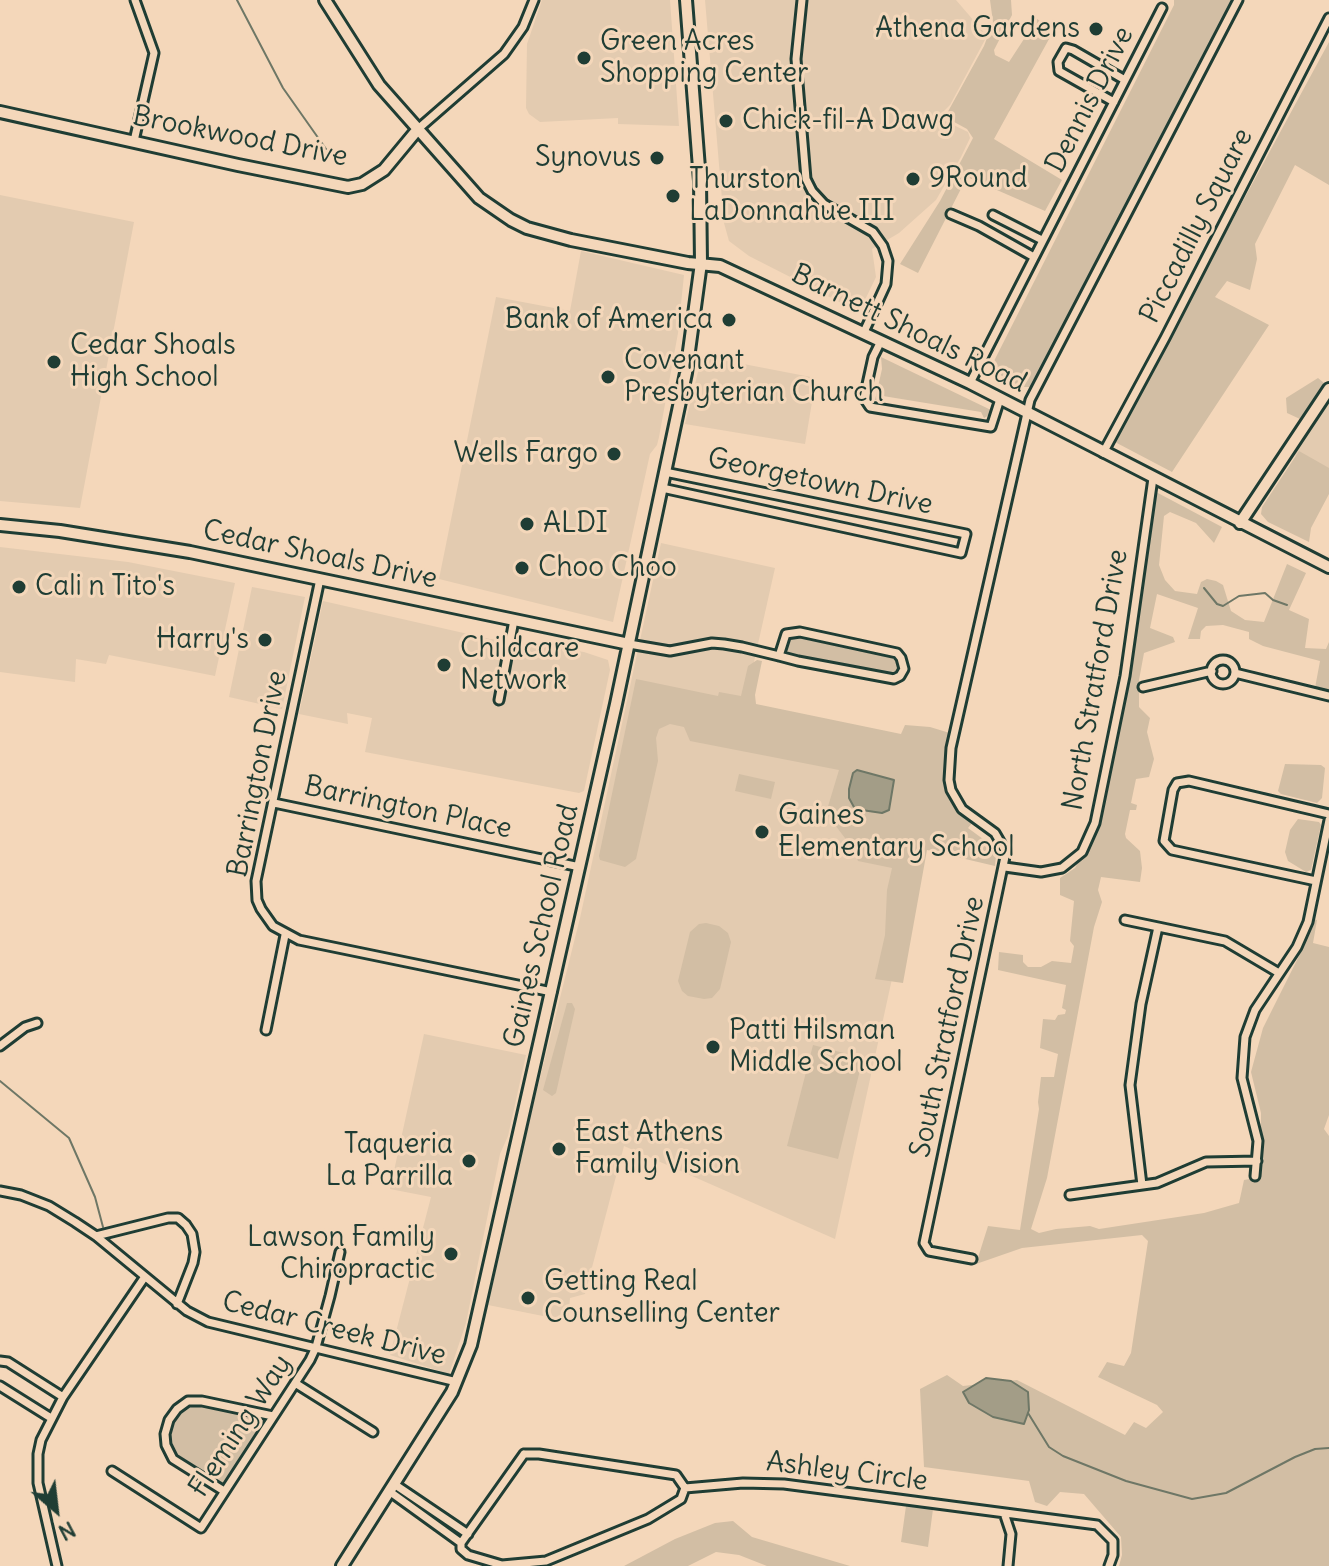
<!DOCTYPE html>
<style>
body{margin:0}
#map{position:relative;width:1329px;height:1566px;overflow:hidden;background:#f4d7ba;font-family:Delius,sans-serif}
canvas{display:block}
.north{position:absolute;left:16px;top:1470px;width:80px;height:80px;-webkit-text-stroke:6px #f4d7ba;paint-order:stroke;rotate:152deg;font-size:22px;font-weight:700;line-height:32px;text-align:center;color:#1f3d34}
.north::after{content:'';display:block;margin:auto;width:28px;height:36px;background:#1f3d34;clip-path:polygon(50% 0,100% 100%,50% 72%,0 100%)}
</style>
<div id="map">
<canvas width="1329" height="1566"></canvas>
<div class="north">N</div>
</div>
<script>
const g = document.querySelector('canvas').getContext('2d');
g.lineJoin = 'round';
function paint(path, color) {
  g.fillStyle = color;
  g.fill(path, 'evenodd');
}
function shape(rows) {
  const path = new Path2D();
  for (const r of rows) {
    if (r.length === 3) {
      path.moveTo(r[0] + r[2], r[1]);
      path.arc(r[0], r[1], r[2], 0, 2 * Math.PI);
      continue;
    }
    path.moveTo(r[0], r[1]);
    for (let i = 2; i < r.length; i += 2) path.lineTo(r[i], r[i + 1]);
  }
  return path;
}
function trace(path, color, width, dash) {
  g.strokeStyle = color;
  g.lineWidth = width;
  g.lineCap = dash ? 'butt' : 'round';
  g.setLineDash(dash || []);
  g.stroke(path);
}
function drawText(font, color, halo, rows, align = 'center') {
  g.font = font + ' Delius,sans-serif';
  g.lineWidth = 6;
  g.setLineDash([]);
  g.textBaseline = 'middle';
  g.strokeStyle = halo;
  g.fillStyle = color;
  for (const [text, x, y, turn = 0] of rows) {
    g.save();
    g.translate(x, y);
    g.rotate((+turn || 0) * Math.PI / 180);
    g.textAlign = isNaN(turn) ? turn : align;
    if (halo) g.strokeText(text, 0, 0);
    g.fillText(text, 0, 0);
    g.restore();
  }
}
paint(shape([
 [542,0,670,0,679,126,618,124,618,118,540,122,529,114,526,108,527,44],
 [705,0,956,0,987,36,950,105,940,115,945,121,968,132,970,138,961,157,936,200,899,233,872,249,876,277,863,304,855,310,749,256,729,241,724,223],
 [0,195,134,222,80,508,0,501],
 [581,251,684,275,678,333,659,437,657,445,650,454,613,622,439,579,496,297,570,311],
 [702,356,816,378,805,444,685,424],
 [1329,399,1329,476,1293,454],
 [661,543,775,568,745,702,943,746,835,1239,624,1146,585,1294,570,1298,568,1321,488,1305,533,1106,580,918],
 [0,547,128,562,235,583,215,676,109,655,106,664,76,659,75,682,0,672],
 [252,587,305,597,282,709,229,697],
 [323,601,490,639,584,652,608,660,610,670,584,791,579,793,365,752,372,718,347,713,348,724,299,714],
 [424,1034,526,1055,508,1136,500,1154,466,1323,449,1374,390,1355,431,1197,390,1189]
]), '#e3cbb0');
paint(shape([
 [990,0,1011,0,1012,15,994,50,995,55,1009,62,1037,19,1054,30,994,139,1062,180,1045,211,967,177,918,273,900,264,940,201,973,138,967,129,945,117,984,46,993,22],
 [1174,0,1239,0,1031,387,1021,387,997,373,992,365,1174,5],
 [1329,42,1329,185,1295,165,1255,244,1257,259,1250,290,1227,281,1215,297,1269,325,1172,472,1113,441],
 [881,357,991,410,989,415,984,418,981,412,883,396,880,400,875,400,882,369],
 [1318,378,1324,383,1300,419,1287,413,1286,398],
 [1299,451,1329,468,1329,494,1311,528,1309,542,1268,522,1261,514,1262,507],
 [1156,492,1222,527,1214,543,1196,523,1170,512,1164,516,1159,565,1165,580,1175,591,1197,594,1201,582,1207,579,1216,581,1223,585,1231,611,1245,620,1264,622,1287,564,1306,573,1289,610,1309,619,1305,648,1326,649,1329,642,1329,690,1315,688,1320,661,1263,646,1249,639,1249,632,1223,625,1206,626,1201,631,1200,639,1188,639,1198,608,1157,594,1150,628,1173,637,1175,642,1144,653,1139,680,1139,707,1150,718,1147,732,1154,759,1149,777,1136,779,1131,803,1137,805,1136,810,1130,810,1125,834,1126,838,1140,851,1142,868,1140,882,1101,877,1098,890,1102,902,1094,927,1047,1178,1031,1229,1039,1233,1056,1229,1090,1226,1099,1229,1204,1213,1239,1203,1244,1180,1261,1177,1261,1113,1251,1072,1263,1028,1304,946,1312,919,1317,920,1313,943,1329,947,1329,1115,1324,1129,1329,1136,1329,1566,1119,1566,1122,1555,1121,1537,1084,1494,1060,1492,1047,1506,1035,1502,1029,1481,924,1467,920,1389,947,1375,963,1386,1017,1380,1125,1435,1134,1422,1146,1428,1163,1412,1157,1405,1098,1377,1107,1362,1124,1366,1131,1353,1148,1241,1142,1235,1022,1248,976,1264,988,1226,1020,1230,1039,1109,1038,1102,1041,1077,1054,1077,1058,1054,1040,1048,1043,1019,1055,1020,1058,1015,1065,1014,1066,1010,1062,1008,1066,985,998,970,999,952,1023,955,1023,962,1028,967,1041,967,1052,961,1071,963,1074,946,1070,941,1074,901,1060,895,1060,878,1075,868,1091,839,1117,742,1132,668,1140,587],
 [795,634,897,657,902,665,898,674,890,677,788,655,784,650,789,636],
 [757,660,762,661,755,695,756,704,901,734,905,725,930,727,953,734,946,760,945,779,952,802,973,822,968,828,983,839,993,842,996,855,995,866,927,850,903,983,875,979,885,935,887,890,892,868,858,861,854,850,826,813,839,770,690,741,684,727,670,724,659,729,656,738,658,761,636,859,625,867,600,860,599,856,636,679,718,696,719,692,741,696,748,666],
 [1285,764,1321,765,1325,768,1322,798,1317,803,1281,794,1278,791],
 [739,774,775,782,771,799,735,791],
 [1298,819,1319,822,1321,825,1311,870,1306,872,1288,861,1285,852,1290,830],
 [706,923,719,926,728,933,731,942,720,989,712,998,704,999,688,996,682,991,678,981,690,932,699,924],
 [567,1003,572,1003,575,1009,556,1093,552,1096,543,1090],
 [813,1045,863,1058,838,1159,787,1146],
 [199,1403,263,1417,265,1420,223,1486,219,1486,175,1456,169,1445,167,1435,170,1423,179,1411],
 [906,1506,933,1509,928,1547,901,1542],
 [733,1521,752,1537,850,1566,767,1566,739,1555,716,1552,688,1566,624,1566,675,1539,715,1523]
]), '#d2bea4');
const water = shape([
 [857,770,894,780,889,810,882,813,855,809,849,798,849,789,853,773,857,770],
 [986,1378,1011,1381,1028,1392,1029,1410,1024,1424,993,1417,969,1403,963,1392,986,1378]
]);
paint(water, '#a39d87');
trace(water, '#6e7766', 2);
trace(shape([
 [237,0,283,88,326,149],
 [1204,588,1217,604,1223,606,1239,596,1265,593,1273,600,1287,605],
 [0,1081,69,1138,95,1197,103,1227],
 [1028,1413,1049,1447,1063,1456,1126,1481,1192,1499,1226,1493,1295,1457,1315,1449,1329,1448]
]), '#6e7766', 2);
const street = shape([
 [802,0,796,59,806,179,812,191,824,204,873,232,883,246,888,261,886,284,864,332],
 [1114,102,1059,71,1058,62,1066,48,1073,50,1125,80],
 [418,129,504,54,523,27,534,0],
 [134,141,154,53,135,0],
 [951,214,979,226,1034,257],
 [993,215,1042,240],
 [881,341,873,357,864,398,870,407,991,427,1000,399],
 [970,383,1162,8],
 [1103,453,1165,338,1329,18],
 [662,488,961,553,966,534,665,472],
 [320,579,256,881,257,900,261,909,273,926,299,940,552,992],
 [629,644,670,651,712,643,724,644,742,647,779,656,798,661,894,679,900,676,904,669,901,658,897,653,800,632,786,634,779,656],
 [1223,672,12],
 [1235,673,1329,696],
 [1143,687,1212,671],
 [499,700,514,620],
 [274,803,580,867],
 [1005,867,1041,872,1062,868,1082,852,1095,823,1125,676,1153,478],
 [1316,881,1172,850,1164,841,1173,790,1177,783,1189,781,1329,814],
 [1125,920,1225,941,1279,973],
 [266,1030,285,935],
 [0,1046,25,1027,37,1023],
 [1255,1176,1258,1141,1242,1078,1245,1037,1255,1010,1297,947,1308,922,1329,820],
 [1142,1185,1130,1085,1141,1004,1158,927],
 [0,1191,21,1195,49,1206,75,1222,96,1236,187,1311,208,1322,457,1382],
 [1070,1195,1157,1183,1206,1162,1257,1161],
 [96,1236,168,1218,178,1218,186,1225,192,1234,195,1252,193,1263,177,1304],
 [972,1259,929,1251,924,1243,1006,852,995,833,962,809,951,790,949,780,951,748,1030,400,1238,0],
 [0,1361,8,1362,63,1397],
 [295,1383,373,1432],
 [0,1386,51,1418],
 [524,1454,539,1454,676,1475,685,1488,681,1499,648,1519,546,1561,502,1565,468,1555,461,1549,461,1543,524,1454],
 [112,1471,201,1528,310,1360,316,1347,330,1296,340,1252],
 [394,1484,468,1534],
 [685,1488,743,1483,784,1484,1097,1525,1113,1541,1113,1555,1109,1566],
 [224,1491,173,1459,166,1445,165,1434,169,1420,177,1409,188,1401,202,1401,273,1416],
 [389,1491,461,1543],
 [1004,1513,1011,1534,1008,1566],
 [57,1566,38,1483,38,1454,41,1440,63,1397,144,1278]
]);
const secondary = shape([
 [325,0,379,85,479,198,511,220,527,228,571,240,688,263,720,266,970,383,1329,567],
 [0,112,238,165,348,187,362,184,384,170,418,129],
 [1240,523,1329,389],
 [0,525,60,531,190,552,629,644],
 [342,1566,452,1392,471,1345,616,704,686,373,701,263,700,181,686,0]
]);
trace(street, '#1f3d34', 13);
trace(secondary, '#1f3d34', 16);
trace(street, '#f4d7ba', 7);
trace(secondary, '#f4d7ba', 10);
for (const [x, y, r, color] of [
 [1096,29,8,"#1f3d34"],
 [584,58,8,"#1f3d34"],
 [726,121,8,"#1f3d34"],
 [657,158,8,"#1f3d34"],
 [913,179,8,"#1f3d34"],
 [673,196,8,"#1f3d34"],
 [729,320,8,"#1f3d34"],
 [54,362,8,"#1f3d34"],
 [608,377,8,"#1f3d34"],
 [614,454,8,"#1f3d34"],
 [527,524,8,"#1f3d34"],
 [522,568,8,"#1f3d34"],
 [19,587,8,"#1f3d34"],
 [265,640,8,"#1f3d34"],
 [444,665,8,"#1f3d34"],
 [762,832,8,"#1f3d34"],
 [713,1047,8,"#1f3d34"],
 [559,1149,8,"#1f3d34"],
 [469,1161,8,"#1f3d34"],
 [451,1254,8,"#1f3d34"],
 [528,1298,8,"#1f3d34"]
]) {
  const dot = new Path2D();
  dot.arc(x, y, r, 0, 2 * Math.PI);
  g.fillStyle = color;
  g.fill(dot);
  trace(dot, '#f4d7ba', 3);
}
drawText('28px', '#1f3d34', '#f4d7ba', [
 ["Athena Gardens",1080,29,"right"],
 ["Green Acres",600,42],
 ["Shopping Center",600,74],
 ["Chick-fil-A Dawg",742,121],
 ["Synovus",641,158,"right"],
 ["9Round",929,179],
 ["Thurston",689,180],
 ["LaDonnahue III",689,212],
 ["Bank of America",713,320,"right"],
 ["Cedar Shoals",70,346],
 ["High School",70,378],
 ["Covenant",624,361],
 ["Presbyterian Church",624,393],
 ["Wells Fargo",598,454,"right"],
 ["ALDI",543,524],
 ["Choo Choo",538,568],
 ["Cali n Tito's",35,587],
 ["Harry's",249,640,"right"],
 ["Childcare",460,649],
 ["Network",460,681],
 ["Gaines",778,816],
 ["Elementary School",778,848],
 ["Patti Hilsman",729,1031],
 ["Middle School",729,1063],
 ["East Athens",575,1133],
 ["Family Vision",575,1165],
 ["Taqueria",453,1145,"right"],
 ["La Parrilla",453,1177,"right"],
 ["Lawson Family",435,1238,"right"],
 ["Chiropractic",435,1270,"right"],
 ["Getting Real",544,1282],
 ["Counselling Center",544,1314]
], 'left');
drawText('28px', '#1f3d34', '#f4d7ba', [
 ["Dennis Drive",1090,100,-63],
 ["Brookwood Drive",240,137,11],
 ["Piccadilly Square",1197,226,-63],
 ["Barnett Shoals Road",909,329,26],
 ["Georgetown Drive",820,482,12],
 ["Cedar Shoals Drive",320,555,12],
 ["North Stratford Drive",1096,680,-80],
 ["Barrington Drive",258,774,-79],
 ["Barrington Place",408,808,12],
 ["Gaines School Road",542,926,-77],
 ["South Stratford Drive",948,1027,-78],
 ["Cedar Creek Drive",334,1329,14],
 ["Fleming Way",241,1426,-57],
 ["Ashley Circle",847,1472,7]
]);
</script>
